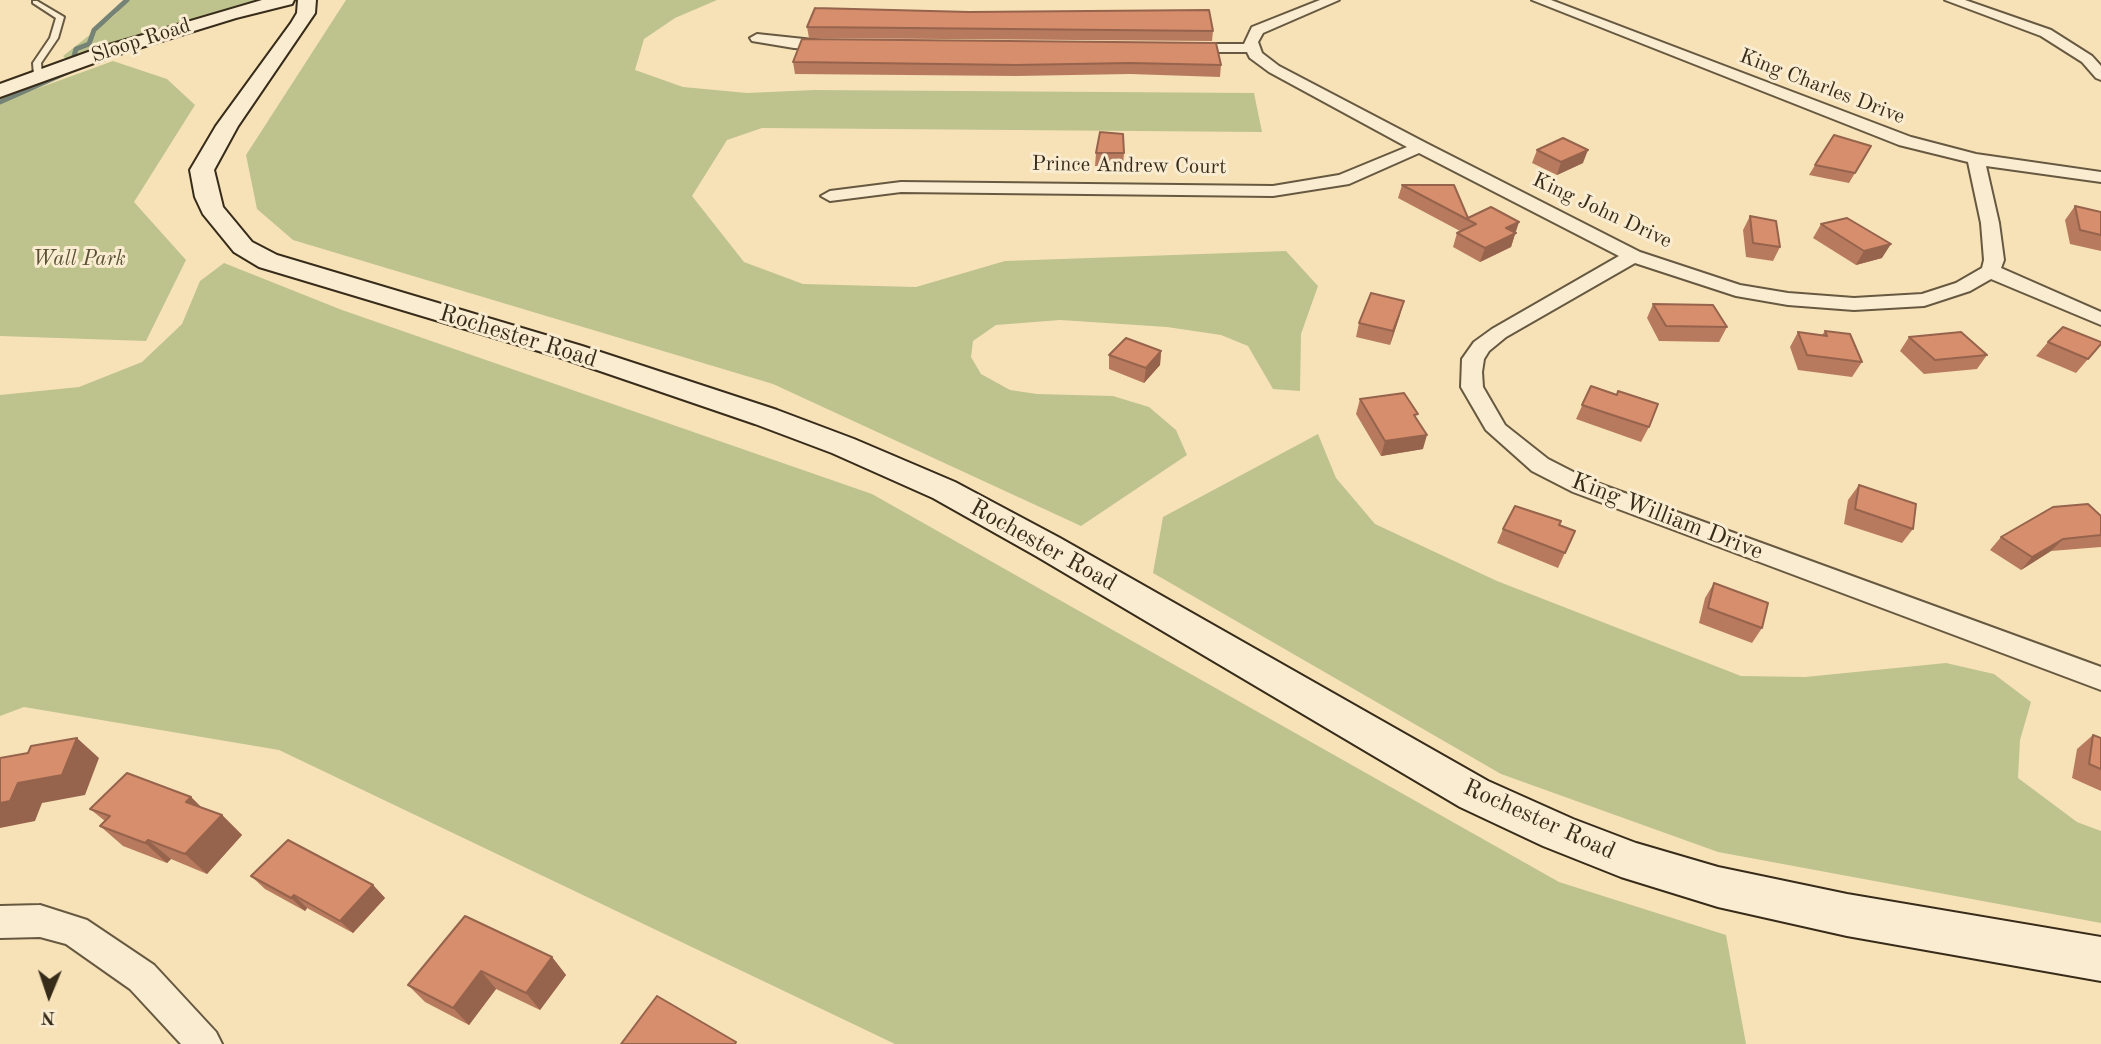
<!DOCTYPE html>
<style>
body{margin:0}
#map{position:relative;width:2101px;height:1044px;overflow:hidden;background:#f7e2b7;font-family:"Old Standard TT",serif}
canvas{display:block}
.north{position:absolute;left:14px;top:960px;width:70px;height:70px;-webkit-text-stroke:5px #faecd0;paint-order:stroke;rotate:182deg;font-size:19px;font-weight:700;line-height:28px;text-align:center;color:#372b1a}
.north::after{content:'';display:block;margin:auto;width:24px;height:32px;background:#372b1a;clip-path:polygon(50% 0,100% 100%,50% 72%,0 100%)}
</style>
<div id="map">
<canvas width="2101" height="1044"></canvas>
<div class="north">N</div>
</div>
<script>
const g = document.querySelector('canvas').getContext('2d');
g.lineJoin = 'round';
function paint(path, color) {
  g.fillStyle = color;
  g.fill(path, 'evenodd');
}
function shape(rows) {
  const path = new Path2D();
  for (const r of rows) {
    path.moveTo(r[0], r[1]);
    for (let i = 2; i < r.length; i += 2) path.lineTo(r[i], r[i + 1]);
  }
  return path;
}
function trace(path, color, width, dash) {
  g.strokeStyle = color;
  g.lineWidth = width;
  g.lineCap = dash ? 'butt' : 'round';
  g.setLineDash(dash || []);
  g.stroke(path);
}
function drawText(font, color, halo, rows, align = 'center') {
  g.font = font + ' "Old Standard TT",serif';
  g.lineWidth = 6;
  g.setLineDash([]);
  g.textBaseline = 'middle';
  g.strokeStyle = halo;
  g.fillStyle = color;
  for (const [text, x, y, turn = 0] of rows) {
    g.save();
    g.translate(x, y);
    g.rotate((+turn || 0) * Math.PI / 180);
    g.textAlign = isNaN(turn) ? turn : align;
    if (halo) g.strokeText(text, 0, 0);
    g.fillText(text, 0, 0);
    g.restore();
  }
}
paint(shape([
 [127,0,260,0,67,60,63,56,115,15],
 [346,0,717,0,675,18,644,39,635,70,683,87,747,93,814,90,1254,93,1262,132,762,128,727,140,692,196,744,262,803,284,916,287,1005,261,1286,251,1318,286,1301,334,1300,391,1273,389,1248,346,1221,335,1167,327,1060,320,996,325,973,341,971,357,981,374,1010,390,1037,394,1113,396,1149,407,1176,430,1187,455,1081,526,773,384,293,240,257,209,246,155],
 [113,61,167,79,195,105,134,202,186,260,146,341,0,336,0,102],
 [224,263,342,310,872,494,1559,882,1726,935,1746,1044,895,1044,279,750,24,707,0,716,0,395,79,387,142,362,182,324,200,281],
 [1318,434,1336,478,1375,524,1497,581,1741,676,1805,677,1946,663,1994,674,2031,702,2020,740,2018,778,2077,822,2101,831,2101,923,1718,852,1501,774,1153,573,1163,517]
]), '#bec38d');
trace(shape([
 [0,102,70,71,76,49,89,44,94,30,127,0]
]), '#758376', 5);
const lane = shape([
 [33,1,37,1,64,17,58,38,41,63,42,75,38,77,34,75,33,63,50,38,56,18,33,3,33,1]
]);
const street = shape([
 [1320,0,1339,0,1263,33,1258,42,1262,53,1279,66,1426,143,1640,252,1740,285,1788,293,1854,298,1922,294,1956,283,1982,268,1984,260,1981,223,1968,162,1899,145,1532,0,1551,0,1911,137,1976,154,2101,172,2101,182,1986,166,1999,223,2004,260,2001,268,2101,312,2101,325,1991,279,1970,291,1924,306,1854,310,1788,305,1736,296,1635,263,1506,337,1489,351,1484,359,1482,372,1483,387,1505,425,1548,459,1589,480,2101,667,2101,690,1573,492,1532,471,1486,430,1461,387,1462,359,1474,342,1492,329,1619,256,1419,153,1349,184,1273,196,901,192,830,201,821,196,830,191,901,182,1273,186,1339,175,1407,147,1269,72,1250,58,1247,52,1184,52,1177,48,1184,44,1244,44,1252,27,1320,0],
 [1945,0,1965,0,2051,30,2092,56,2101,66,2101,80,2096,78,2082,62,2041,36,1945,0],
 [757,34,832,42,839,46,832,50,794,48,752,41,750,38,757,34],
 [40,905,87,920,154,965,216,1032,222,1044,181,1044,130,989,66,944,40,937,0,938,0,906,40,905]
]);
const secondary = shape([
 [262,0,294,0,292,4,236,18,116,55,0,97,0,84,102,47,262,0],
 [298,0,316,0,315,13,238,126,214,170,223,207,252,242,277,255,582,346,777,410,854,439,955,482,1060,538,1488,781,1573,819,1636,843,1718,867,1847,894,2101,937,2101,981,1847,936,1718,907,1621,877,1543,846,1460,807,1036,556,933,498,832,453,755,424,562,358,259,267,234,252,203,214,195,197,190,170,216,126,291,23,297,13,298,0]
]);
trace(lane, '#675941', 4);
trace(street, '#675941', 4);
trace(secondary, '#372b1a', 4);
paint(lane, '#faecd0');
paint(street, '#faecd0');
paint(secondary, '#faecd0');
paint(shape([
 [969,12,1213,31,1212,41,809,38,807,27],
 [802,39,1221,65,1220,77,1130,74,1016,76,795,74,793,62],
 [1871,146,1849,183,1809,175,1815,165],
 [1537,150,1583,163,1557,175,1532,163],
 [1096,153,1124,153,1123,166,1095,166],
 [1402,185,1468,218,1515,233,1511,247,1480,262,1453,247,1457,233,1460,231,1398,198],
 [2075,206,2101,212,2101,251,2070,244,2065,220],
 [1750,216,1780,247,1773,261,1746,257,1743,230],
 [1821,224,1882,258,1856,265,1813,238],
 [1653,304,1727,327,1719,342,1659,341,1647,318],
 [1400,315,1390,345,1356,337,1359,323],
 [1825,331,1862,362,1852,377,1798,370,1790,347,1798,332,1822,335],
 [1909,337,1987,355,1977,369,1924,374,1900,351],
 [2048,342,2101,344,2076,373,2036,356],
 [1161,351,1160,365,1144,383,1109,369,1109,355],
 [1591,386,1649,427,1641,442,1576,419],
 [1360,399,1417,419,1423,449,1381,456,1356,414],
 [1859,485,1913,529,1902,543,1844,524,1848,500],
 [2101,516,2101,547,2051,551,2021,570,1990,550,2001,537],
 [1559,525,1575,531,1558,568,1497,543,1503,529],
 [1714,583,1762,628,1752,643,1699,623,1705,598],
 [2093,735,2101,738,2101,791,2072,778,2077,749],
 [191,797,201,807,222,815,242,835,207,874,171,859,167,863,123,846,100,826,105,821,90,809],
 [251,876,373,885,385,898,353,933,307,908,305,911,265,889],
 [552,957,566,975,540,1010,496,989,469,1025,425,1002,408,985]
]), '#b87a5e');
paint(shape([
 [1588,150,1583,163,1557,175,1561,162],
 [1519,222,1511,247,1480,262,1485,248,1506,228],
 [1891,244,1882,258,1856,265,1864,251],
 [1404,301,1400,315,1390,345,1393,331],
 [1161,351,1160,365,1144,383,1146,368],
 [1427,435,1423,449,1381,456,1385,441],
 [2063,539,2051,551,2021,570,2032,557],
 [77,738,99,758,85,795,42,803,35,821,0,828,0,803,18,783],
 [191,797,211,817,186,802],
 [222,815,242,835,207,874,185,854],
 [148,840,171,859,167,863,145,843],
 [373,885,385,898,353,933,340,921],
 [294,895,307,908,305,911,291,898],
 [552,957,566,975,540,1010,526,993],
 [481,971,496,989,469,1025,453,1008]
]), '#96634c');
const building = shape([
 [815,8,969,12,1209,10,1213,31,807,27,815,8],
 [802,39,1216,43,1221,65,1130,63,1016,65,793,62,802,39],
 [1100,132,1123,134,1124,153,1096,153,1100,132],
 [1834,135,1871,146,1855,173,1815,165,1834,135],
 [1563,138,1588,150,1561,162,1537,150,1563,138],
 [1402,185,1454,185,1468,218,1491,207,1519,222,1506,228,1516,233,1485,248,1457,233,1476,224,1402,185],
 [2075,206,2101,212,2101,235,2080,230,2075,206],
 [1750,216,1776,221,1780,247,1753,243,1750,216],
 [1847,218,1891,244,1864,251,1821,224,1847,218],
 [1371,293,1404,301,1393,331,1359,323,1371,293],
 [1653,304,1713,305,1727,327,1666,326,1653,304],
 [2063,327,2101,342,2101,344,2088,359,2048,342,2063,327],
 [1825,331,1850,334,1862,362,1807,355,1798,332,1827,336,1825,331],
 [1961,332,1987,355,1935,360,1909,337,1961,332],
 [1126,338,1161,351,1146,368,1109,355,1126,338],
 [1591,386,1617,395,1618,391,1658,404,1649,427,1582,405,1591,386],
 [1404,393,1418,414,1414,415,1427,435,1385,441,1360,399,1404,393],
 [1859,485,1916,504,1913,529,1855,509,1859,485],
 [2088,504,2101,516,2101,535,2063,539,2032,557,2001,537,2053,507,2088,504],
 [1515,506,1561,521,1559,525,1575,531,1565,553,1503,529,1515,506],
 [1714,583,1768,603,1762,628,1708,608,1714,583],
 [2093,735,2101,738,2101,769,2089,764,2093,735],
 [77,738,62,775,18,783,10,801,0,803,0,758,28,753,31,746,77,738],
 [127,773,191,797,186,802,222,815,185,854,148,840,145,843,100,826,110,816,90,809,127,773],
 [288,840,373,885,340,921,294,895,291,898,251,876,288,840],
 [465,916,552,957,526,993,481,971,453,1008,408,985,465,916],
 [657,996,736,1042,735,1044,621,1044,657,996]
]);
paint(building, '#d68e6d');
trace(building, '#96634c', 2);
drawText('21px', '#372b1a', '#faecd0', [
 ["Sloop Road",141,41,-18],
 ["King Charles Drive",1822,87,21],
 ["Prince Andrew Court",1129,166,1],
 ["King John Drive",1602,211,25]
]);
drawText('italic 21px', '#595137', '#faecd0', [
 ["Wall Park",79,259]
]);
drawText('24px', '#372b1a', '#faecd0', [
 ["Rochester Road",518,337,17],
 ["King William Drive",1667,517,21],
 ["Rochester Road",1043,546,29],
 ["Rochester Road",1539,820,24]
]);
</script>
